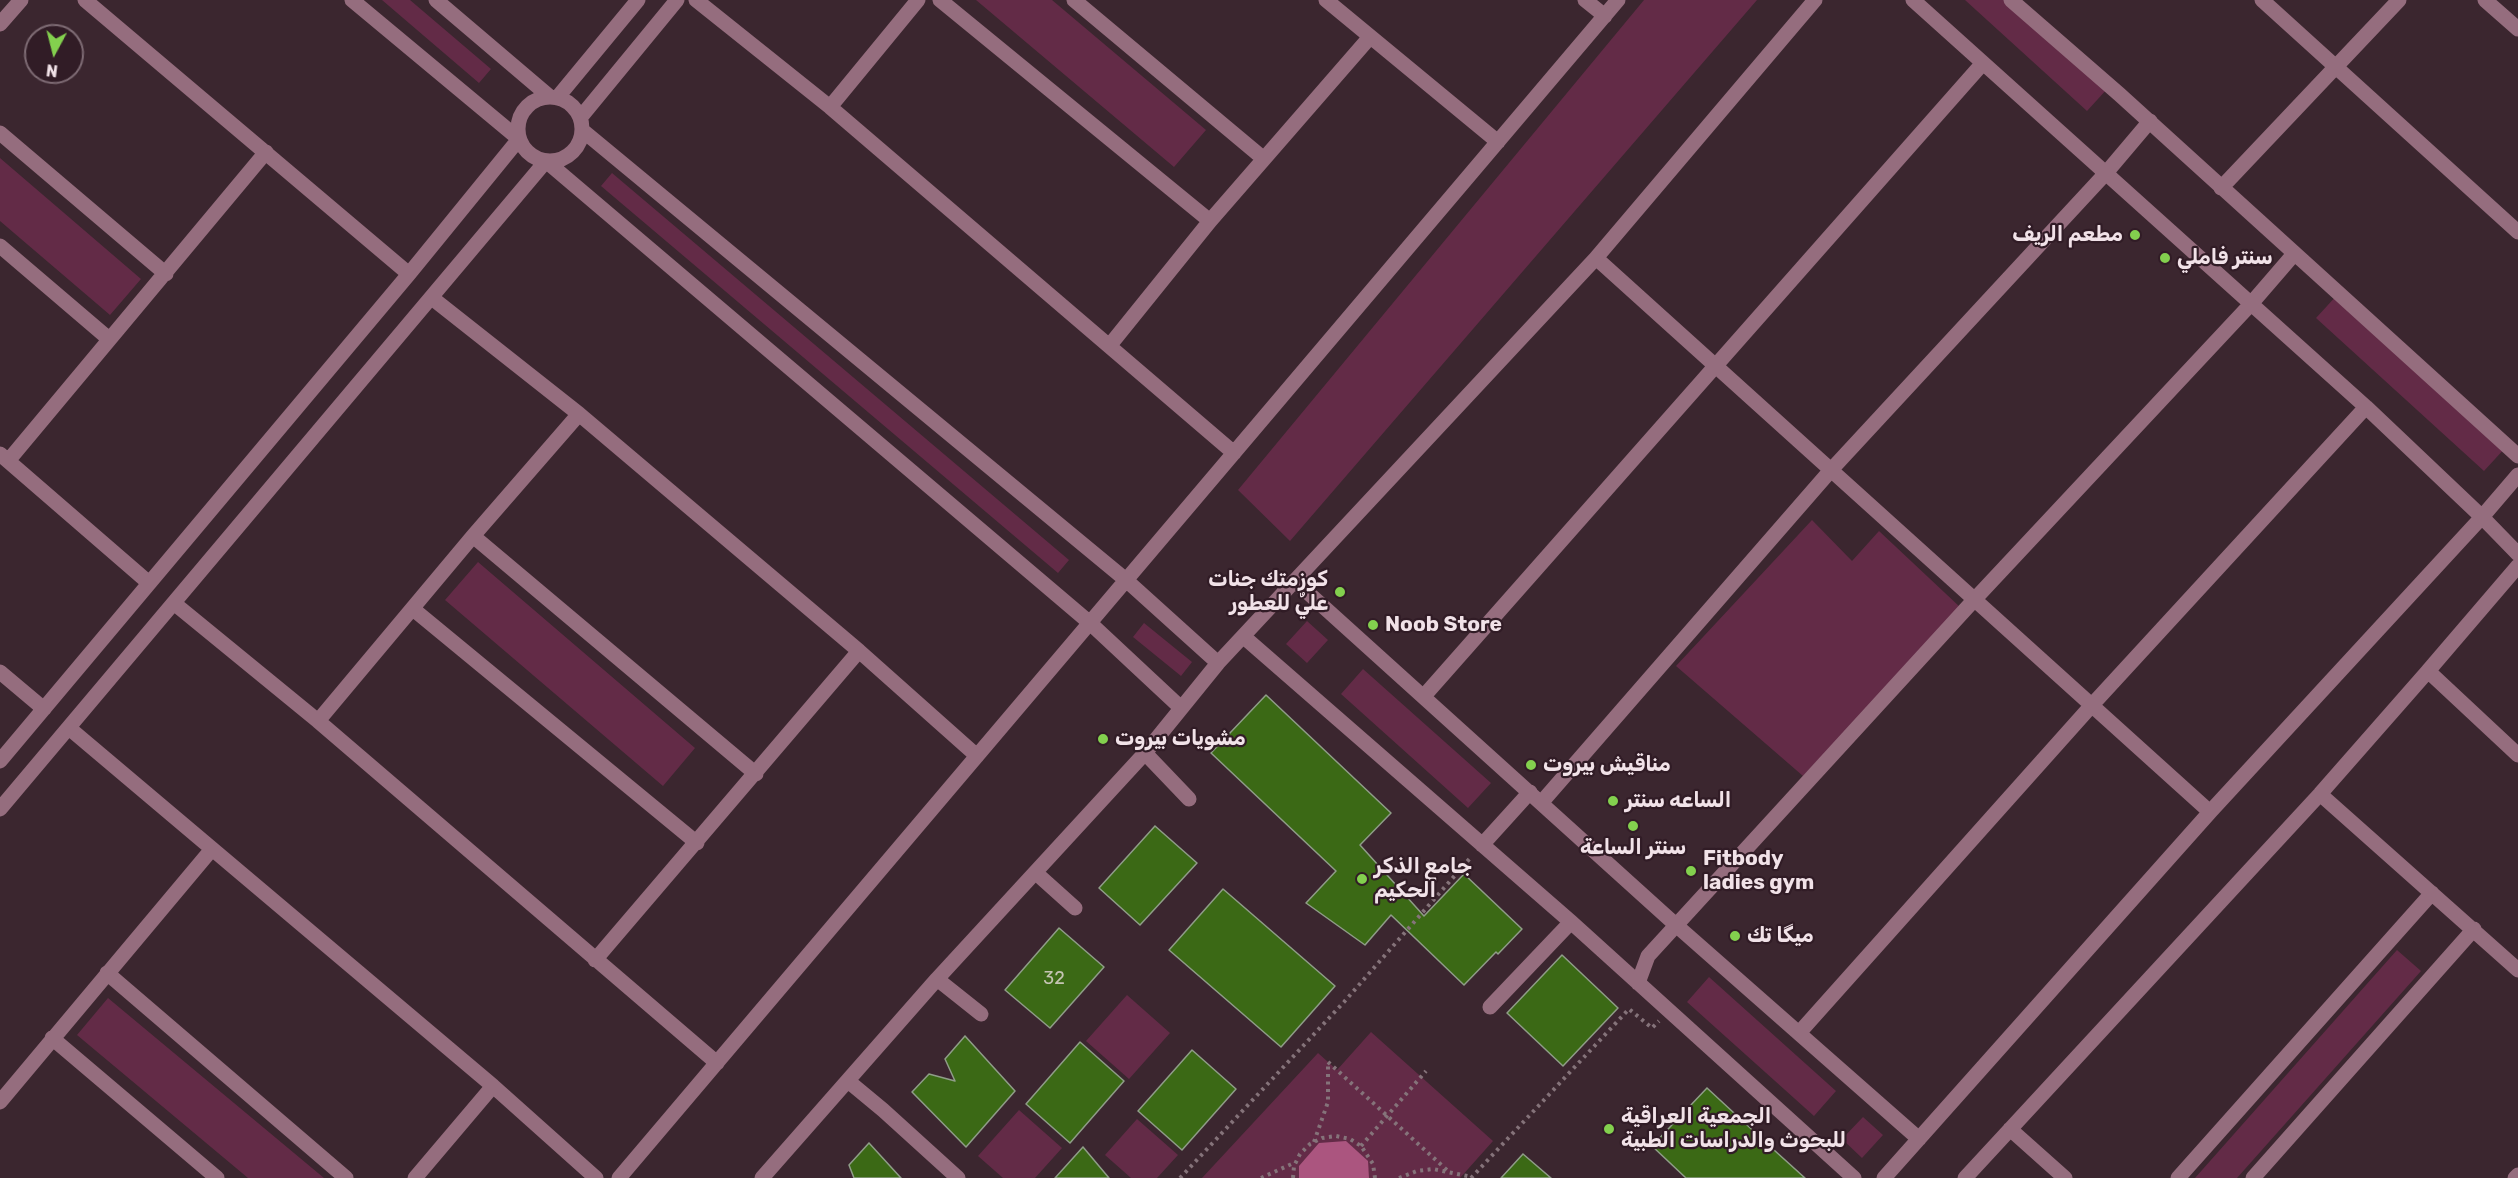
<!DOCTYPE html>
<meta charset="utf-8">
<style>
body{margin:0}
#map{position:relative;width:2518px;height:1178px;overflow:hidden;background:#3b262f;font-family:Rubik,sans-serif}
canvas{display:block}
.north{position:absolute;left:24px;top:24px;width:60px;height:60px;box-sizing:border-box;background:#311c26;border:2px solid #7e6b74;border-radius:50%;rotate:187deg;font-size:16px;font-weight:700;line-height:24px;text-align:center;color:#f1e2e8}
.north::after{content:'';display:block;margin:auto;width:21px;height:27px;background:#83d04e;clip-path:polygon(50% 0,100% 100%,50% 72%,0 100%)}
</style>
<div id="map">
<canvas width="2518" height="1178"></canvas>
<div class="north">N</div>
</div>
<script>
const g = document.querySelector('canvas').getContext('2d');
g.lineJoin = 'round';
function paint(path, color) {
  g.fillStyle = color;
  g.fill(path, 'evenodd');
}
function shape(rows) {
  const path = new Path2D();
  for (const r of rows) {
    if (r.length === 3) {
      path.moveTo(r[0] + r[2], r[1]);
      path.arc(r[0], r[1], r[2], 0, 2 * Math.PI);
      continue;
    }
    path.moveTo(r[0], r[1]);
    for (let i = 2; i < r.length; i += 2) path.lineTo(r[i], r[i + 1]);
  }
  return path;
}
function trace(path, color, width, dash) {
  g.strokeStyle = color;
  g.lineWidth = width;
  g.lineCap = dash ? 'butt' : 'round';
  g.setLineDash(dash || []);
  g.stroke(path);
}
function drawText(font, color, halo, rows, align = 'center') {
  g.font = font + ' Rubik,"Noto Naskh Arabic",sans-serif';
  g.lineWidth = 4.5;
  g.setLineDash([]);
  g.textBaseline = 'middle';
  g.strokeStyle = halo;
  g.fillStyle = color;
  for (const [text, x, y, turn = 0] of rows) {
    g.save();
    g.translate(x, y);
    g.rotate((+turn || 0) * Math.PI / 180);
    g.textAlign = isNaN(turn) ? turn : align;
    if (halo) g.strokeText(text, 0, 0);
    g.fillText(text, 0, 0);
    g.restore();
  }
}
paint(shape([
 [382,0,410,0,491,69,479,83],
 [976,0,1052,0,1206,130,1174,167],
 [1644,0,1757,0,1290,541,1238,490],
 [1965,0,2011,0,2108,88,2087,111],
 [0,158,141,279,110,315,0,221],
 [612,173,1069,560,1058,573,601,186],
 [2338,294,2506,447,2484,471,2316,318],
 [1812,520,1852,561,1879,531,1961,608,1803,776,1676,666],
 [478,562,695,748,663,786,445,600],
 [1307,621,1328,640,1307,663,1286,644],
 [1144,623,1192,662,1181,676,1133,637],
 [1363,669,1491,783,1468,808,1341,694],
 [2397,950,2421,971,2237,1178,2195,1178],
 [1709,977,1836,1091,1814,1116,1687,1002],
 [1127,995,1170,1033,1129,1079,1086,1041],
 [108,998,324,1178,248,1178,77,1035],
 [1371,1032,1493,1141,1460,1178,1202,1178,1318,1053,1337,1070],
 [1019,1110,1062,1148,1035,1178,1003,1178,978,1156],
 [1863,1117,1883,1135,1862,1158,1842,1139],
 [1137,1119,1178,1155,1157,1178,1131,1178,1105,1155]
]), '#632b47');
paint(shape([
 [1346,1141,1368,1161,1369,1178,1299,1178,1299,1166,1319,1143]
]), '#ab557f');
const building = shape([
 [1266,695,1391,813,1360,845,1424,916,1464,874,1522,929,1498,954,1496,952,1464,985,1391,915,1365,945,1306,903,1336,871,1211,753,1266,695],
 [1155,826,1197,863,1140,925,1099,888,1155,826],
 [1223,889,1335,986,1281,1047,1169,950,1223,889],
 [1059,928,1104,967,1050,1028,1005,990,1059,928],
 [1562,955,1618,1008,1563,1066,1507,1013,1562,955],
 [965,1036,1015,1091,966,1147,912,1092,929,1074,955,1081,945,1059,965,1036],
 [1080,1042,1124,1081,1070,1143,1026,1104,1080,1042],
 [1192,1050,1236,1089,1182,1150,1138,1111,1192,1050],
 [1707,1088,1774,1150,1805,1178,1686,1178,1652,1146,1707,1088],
 [869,1143,901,1178,854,1178,849,1165,869,1143],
 [1083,1147,1109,1178,1055,1178,1083,1147],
 [1523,1154,1551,1178,1501,1178,1523,1154]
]);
paint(building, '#3b6915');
trace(building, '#8f9d88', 1.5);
trace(shape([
 [1328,1062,1448,1171],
 [1314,1142,1328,1102,1328,1063],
 [1361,1146,1426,1071],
 [1180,1178,1344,1002,1472,856],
 [1261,1178,1296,1162],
 [1293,1178,1294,1166,1300,1154,1310,1144,1322,1138,1336,1136,1350,1139,1361,1146,1373,1164,1375,1178],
 [1399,1178,1417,1171,1433,1169,1472,1177],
 [1471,1178,1629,1009,1652,1028,1659,1021]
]), '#85737a', 4, [3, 4.5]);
trace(shape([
 [85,0,409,274],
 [436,0,550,97],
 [696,0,830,107,1234,453],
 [940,0,1210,221],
 [1074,0,1264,159],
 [1326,0,1498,142],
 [1585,0,1605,16],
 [1913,0,2366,407,2482,517,2518,554],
 [2011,0,2119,94,2518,456],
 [2262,0,2518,232],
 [2485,0,2518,29],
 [0,24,21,0],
 [550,129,32],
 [557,98,638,0],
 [830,107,918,0],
 [580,118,677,0],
 [582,130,1126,580,1218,663],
 [0,133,166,274],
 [2221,188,2399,0],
 [0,246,109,339],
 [1596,258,2210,812],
 [432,298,579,414,859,651,977,756],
 [1110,345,1210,221,1370,37],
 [0,454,149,583],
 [8,461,266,152],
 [473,536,756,774],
 [1295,581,1677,926,1919,1139],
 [175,604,318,721,717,1063],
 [413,609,697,843],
 [1244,637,1571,922,1854,1178],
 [2428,671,2518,566],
 [0,672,44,709],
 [1424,696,1983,63],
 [318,721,473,536,579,414],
 [69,728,493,1086,596,1178],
 [1145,753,1189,799],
 [0,761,409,274,519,139,352,0],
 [2320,794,2518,970],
 [1541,803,1831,470,2106,173,2150,121],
 [0,809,546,161,1090,623,1180,707],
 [1482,845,1530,792],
 [1036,873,1075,908],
 [595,960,859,651],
 [107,973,346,1178],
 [937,979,981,1014],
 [1638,983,1648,956,1974,600,2250,305,2294,254],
 [1490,1007,1571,922],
 [1799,1033,2092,705,2366,407],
 [52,1038,217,1178],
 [848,1081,883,1110,958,1178],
 [0,1102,212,849],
 [2010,1129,2065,1178],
 [415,1178,493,1086],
 [619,1178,1618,0],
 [762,1178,937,979,1145,753,1218,663,1596,258,1815,0],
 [1884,1178,2210,812,2482,517,2518,475],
 [1965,1178,2320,794,2428,671,2518,755],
 [2178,1178,2432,893],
 [2253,1178,2474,929],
 [2515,1178,2518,1175]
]), '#956d7e', 15);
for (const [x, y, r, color] of [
 [2135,235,6,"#83d04e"],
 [2165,258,6,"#83d04e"],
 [1340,592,6,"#83d04e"],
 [1373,625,6,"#83d04e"],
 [1103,739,6,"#83d04e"],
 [1531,765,6,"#83d04e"],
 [1613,801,6,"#83d04e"],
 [1633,826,6,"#83d04e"],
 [1691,871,6,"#83d04e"],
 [1362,879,6,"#83d04e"],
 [1735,936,6,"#83d04e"],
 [1609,1129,6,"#83d04e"]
]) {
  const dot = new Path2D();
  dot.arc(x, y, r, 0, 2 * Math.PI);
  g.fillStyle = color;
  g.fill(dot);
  trace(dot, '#311c26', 2);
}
drawText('18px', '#c4c4b3', null, [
 ["32",1054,979]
]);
drawText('bold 21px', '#f1e2e8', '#311c26', [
 ["مطعم الريف",2123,235,"right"],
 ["سنتر فاملي",2177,258],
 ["كوزمتك جنات",1328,580,"right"],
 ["عليٌ للعطور",1328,604,"right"],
 ["Noob Store",1385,625],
 ["مشويات بيروت",1115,739],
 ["مناقيش بيروت",1543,765],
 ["الساعه سنتر",1625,801],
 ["سنتر الساعة",1633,848,"center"],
 ["Fitbody",1703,859],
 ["ladies gym",1703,883],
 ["جامع الذكر",1374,867],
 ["الحكيم",1374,891],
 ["ميگا تك",1747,936],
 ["الجمعية العراقية",1621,1117],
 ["للبحوث والدراسات الطبية",1621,1141]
], 'left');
</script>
